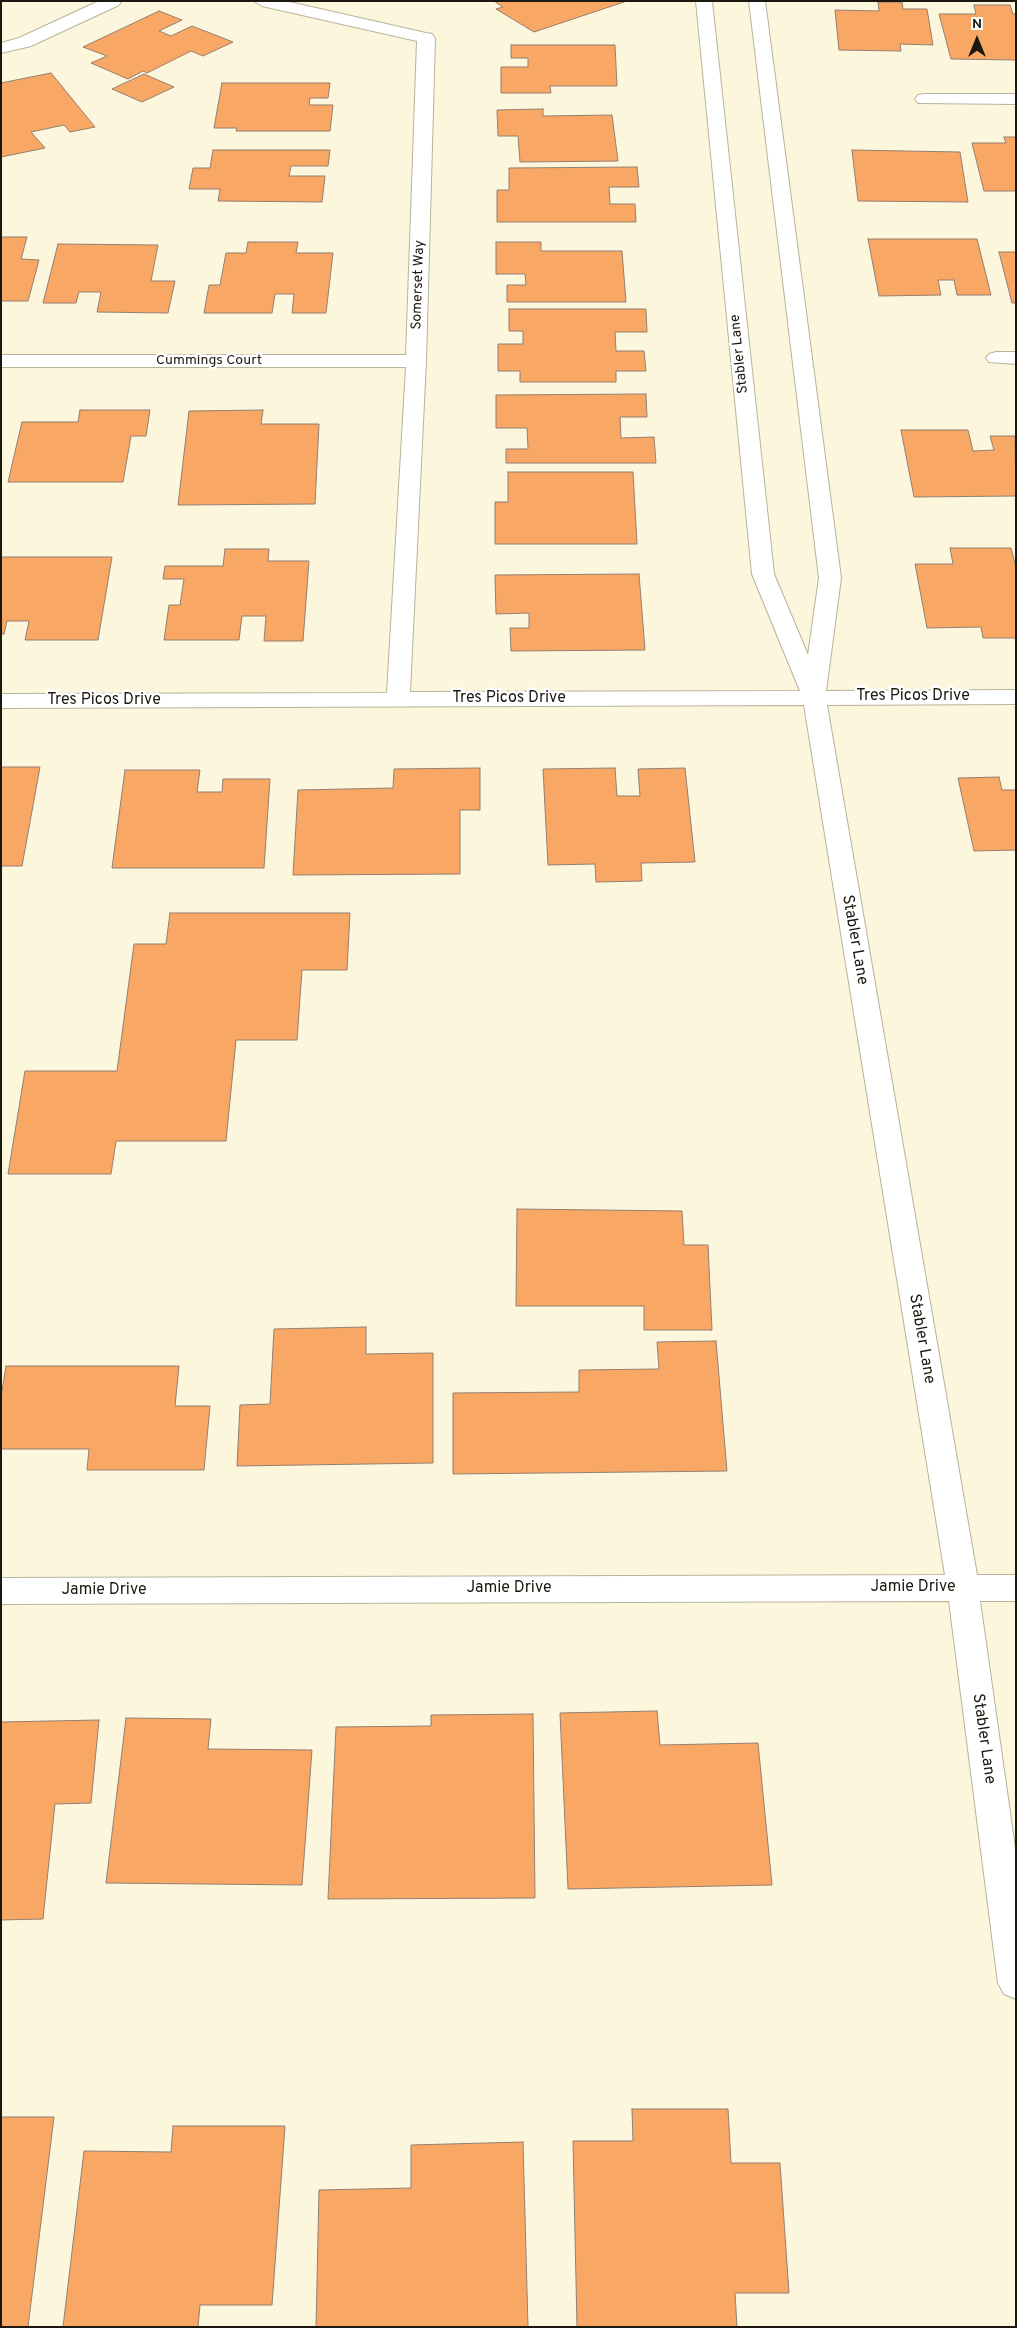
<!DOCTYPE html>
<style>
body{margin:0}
#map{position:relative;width:1017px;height:2328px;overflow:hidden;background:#fcf6dd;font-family:Overpass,sans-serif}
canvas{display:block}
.frame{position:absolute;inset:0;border:2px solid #1a180f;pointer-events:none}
.north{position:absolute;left:952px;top:15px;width:50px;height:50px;-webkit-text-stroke:4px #fff;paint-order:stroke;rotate:0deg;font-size:14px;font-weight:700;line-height:20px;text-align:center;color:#1a180f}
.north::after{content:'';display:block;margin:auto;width:18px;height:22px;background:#1a180f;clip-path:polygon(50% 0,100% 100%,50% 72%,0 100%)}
</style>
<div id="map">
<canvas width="1017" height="2328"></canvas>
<div class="frame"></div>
<div class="north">N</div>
</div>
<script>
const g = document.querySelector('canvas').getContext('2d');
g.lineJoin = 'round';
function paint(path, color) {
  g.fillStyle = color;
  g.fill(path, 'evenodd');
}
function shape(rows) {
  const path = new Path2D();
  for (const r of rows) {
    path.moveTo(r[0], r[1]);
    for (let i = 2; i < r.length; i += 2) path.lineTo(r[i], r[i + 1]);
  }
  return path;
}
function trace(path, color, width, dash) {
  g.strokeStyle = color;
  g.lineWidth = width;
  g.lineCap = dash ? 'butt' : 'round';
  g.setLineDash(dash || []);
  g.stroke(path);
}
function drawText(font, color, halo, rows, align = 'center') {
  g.font = font + ' Overpass,sans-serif';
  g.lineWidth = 5;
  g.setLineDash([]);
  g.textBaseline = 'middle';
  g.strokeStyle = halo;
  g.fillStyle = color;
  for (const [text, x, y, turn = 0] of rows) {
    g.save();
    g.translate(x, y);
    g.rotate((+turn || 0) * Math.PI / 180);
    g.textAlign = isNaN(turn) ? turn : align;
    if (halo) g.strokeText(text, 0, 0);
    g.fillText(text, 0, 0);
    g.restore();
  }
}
const building = shape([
 [494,1,627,1,534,32,496,9,503,7,494,1],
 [878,2,902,2,903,9,927,9,933,45,900,44,901,51,839,50,835,10,879,11,878,2],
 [974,5,1010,5,1013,14,1016,14,1016,60,951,59,939,14,976,14,974,5],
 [159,11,182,20,159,31,171,36,192,26,233,42,203,56,191,51,147,73,143,71,128,79,91,63,107,56,83,47,159,11],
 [511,45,615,45,617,86,550,86,551,93,501,93,501,67,528,67,528,58,511,58,511,45],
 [51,73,95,127,70,132,64,125,31,132,45,148,1,157,1,83,51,73],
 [144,74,174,87,142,102,112,89,144,74],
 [222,83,330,83,328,98,310,98,309,105,333,105,330,131,236,131,237,128,214,128,222,83],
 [543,109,543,116,612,115,618,161,520,162,518,136,498,136,497,110,543,109],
 [1004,137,1016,137,1016,191,984,191,972,143,1006,143,1004,137],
 [213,150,330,150,328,166,291,166,289,176,325,176,322,202,218,201,220,189,189,189,193,168,210,168,213,150],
 [852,150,960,152,968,202,858,201,852,150],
 [637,167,639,187,609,187,610,204,635,204,636,222,497,222,497,190,509,190,509,168,637,167],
 [1,237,27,237,21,259,39,260,28,301,1,301,1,237],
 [868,239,977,239,991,295,957,295,954,280,938,280,941,295,879,296,868,239],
 [248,242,298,242,296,253,333,253,326,313,292,313,294,294,275,294,272,313,204,313,209,285,220,285,226,253,246,253,248,242],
 [496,242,541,242,541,251,622,251,626,302,507,302,507,285,526,285,525,274,496,274,496,242],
 [58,244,158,245,151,281,175,281,168,313,97,312,101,292,79,292,76,303,43,303,58,244],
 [999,252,1016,252,1016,303,1012,303,999,252],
 [509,309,646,309,647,332,615,332,616,351,644,351,646,371,616,371,616,382,520,382,520,371,498,371,498,344,523,344,523,331,509,331,509,309],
 [646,394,647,417,620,417,621,438,654,437,656,463,506,463,506,449,528,449,527,428,496,428,496,395,646,394],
 [80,410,150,410,146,436,131,436,123,482,8,482,22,422,78,422,80,410],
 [263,410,261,424,319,424,315,504,178,505,189,411,263,410],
 [901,430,968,430,973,451,994,450,990,436,1015,436,1016,496,914,497,901,430],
 [508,472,633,472,637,544,495,544,495,502,508,502,508,472],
 [950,548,1011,548,1016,567,1016,638,983,638,981,627,927,628,915,564,953,564,950,548],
 [225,549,269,549,268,561,309,561,303,641,264,641,266,616,242,616,239,640,164,640,169,605,180,605,184,579,163,579,165,566,223,566,225,549],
 [1,557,112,557,98,640,25,640,29,621,7,621,4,634,1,634,1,557],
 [639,574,645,650,511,651,510,628,529,628,529,613,496,614,495,575,639,574],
 [1,767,40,767,22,866,1,866,1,767],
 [480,768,480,810,460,810,460,874,293,875,298,790,393,788,394,769,480,768],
 [615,768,617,796,640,796,638,769,685,768,695,862,641,863,642,881,596,882,595,864,548,865,543,769,615,768],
 [125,770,200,770,197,792,222,792,223,779,270,779,264,868,112,868,125,770],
 [999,777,1002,790,1016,790,1016,850,974,851,958,778,999,777],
 [170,913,350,913,347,970,302,970,297,1040,236,1040,226,1141,116,1141,111,1174,8,1174,25,1071,117,1071,134,944,166,944,170,913],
 [517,1209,682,1211,684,1245,708,1245,712,1330,644,1330,644,1306,516,1306,517,1209],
 [366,1327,366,1354,433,1353,433,1463,237,1466,240,1405,270,1404,274,1329,366,1327],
 [716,1341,727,1471,453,1474,453,1393,579,1392,579,1370,659,1369,657,1342,716,1341],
 [6,1366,179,1366,175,1406,210,1406,204,1470,87,1470,89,1449,1,1449,1,1397,6,1366],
 [657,1711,660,1745,758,1743,772,1885,568,1889,560,1713,657,1711],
 [533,1714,535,1898,328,1899,336,1727,431,1726,431,1715,533,1714],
 [126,1718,211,1719,208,1749,312,1750,302,1885,106,1883,126,1718],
 [99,1720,91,1803,55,1804,43,1919,1,1920,1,1722,99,1720],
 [632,2109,728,2109,731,2163,780,2163,789,2293,735,2293,737,2327,577,2327,573,2141,633,2141,632,2109],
 [1,2117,54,2117,28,2327,1,2327,1,2117],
 [173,2126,285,2126,272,2305,200,2305,198,2327,63,2327,84,2151,171,2152,173,2126],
 [523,2142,528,2327,316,2327,319,2190,411,2188,411,2145,523,2142]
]);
paint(building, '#f9a765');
trace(building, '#947f70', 1);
const minor = shape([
 [99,1,121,1,119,5,31,46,1,53,1,43,19,38,99,1],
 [254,1,285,1,426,33,432,34,435,38,426,361,410,692,800,691,752,574,696,1,712,1,774,574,808,655,819,578,749,1,765,1,841,578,826,691,1016,690,1016,704,827,705,977,1575,1016,1575,1016,1601,980,1601,1016,1855,1016,1999,1004,1994,998,1983,949,1601,1,1604,1,1578,945,1575,804,705,1,708,1,694,387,693,406,367,1,367,1,355,406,355,417,41,262,6,254,1],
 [924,94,1016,94,1016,104,918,103,915,99,918,95,924,94],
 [996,352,1016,352,1016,364,989,362,986,358,989,354,996,352]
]);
trace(minor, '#b8b39b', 2);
paint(minor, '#fff');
drawText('14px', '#1a180f', '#fff', [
 ["Somerset Way",419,285,-88],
 ["Stabler Lane",740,354,-96],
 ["Cummings Court",209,361]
]);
drawText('16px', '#1a180f', '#fff', [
 ["Tres Picos Drive",913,697],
 ["Tres Picos Drive",509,699],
 ["Tres Picos Drive",104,701],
 ["Stabler Lane",854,940,80],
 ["Stabler Lane",921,1339,80],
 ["Jamie Drive",913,1588],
 ["Jamie Drive",509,1589],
 ["Jamie Drive",104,1591],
 ["Stabler Lane",983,1739,82]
]);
</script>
